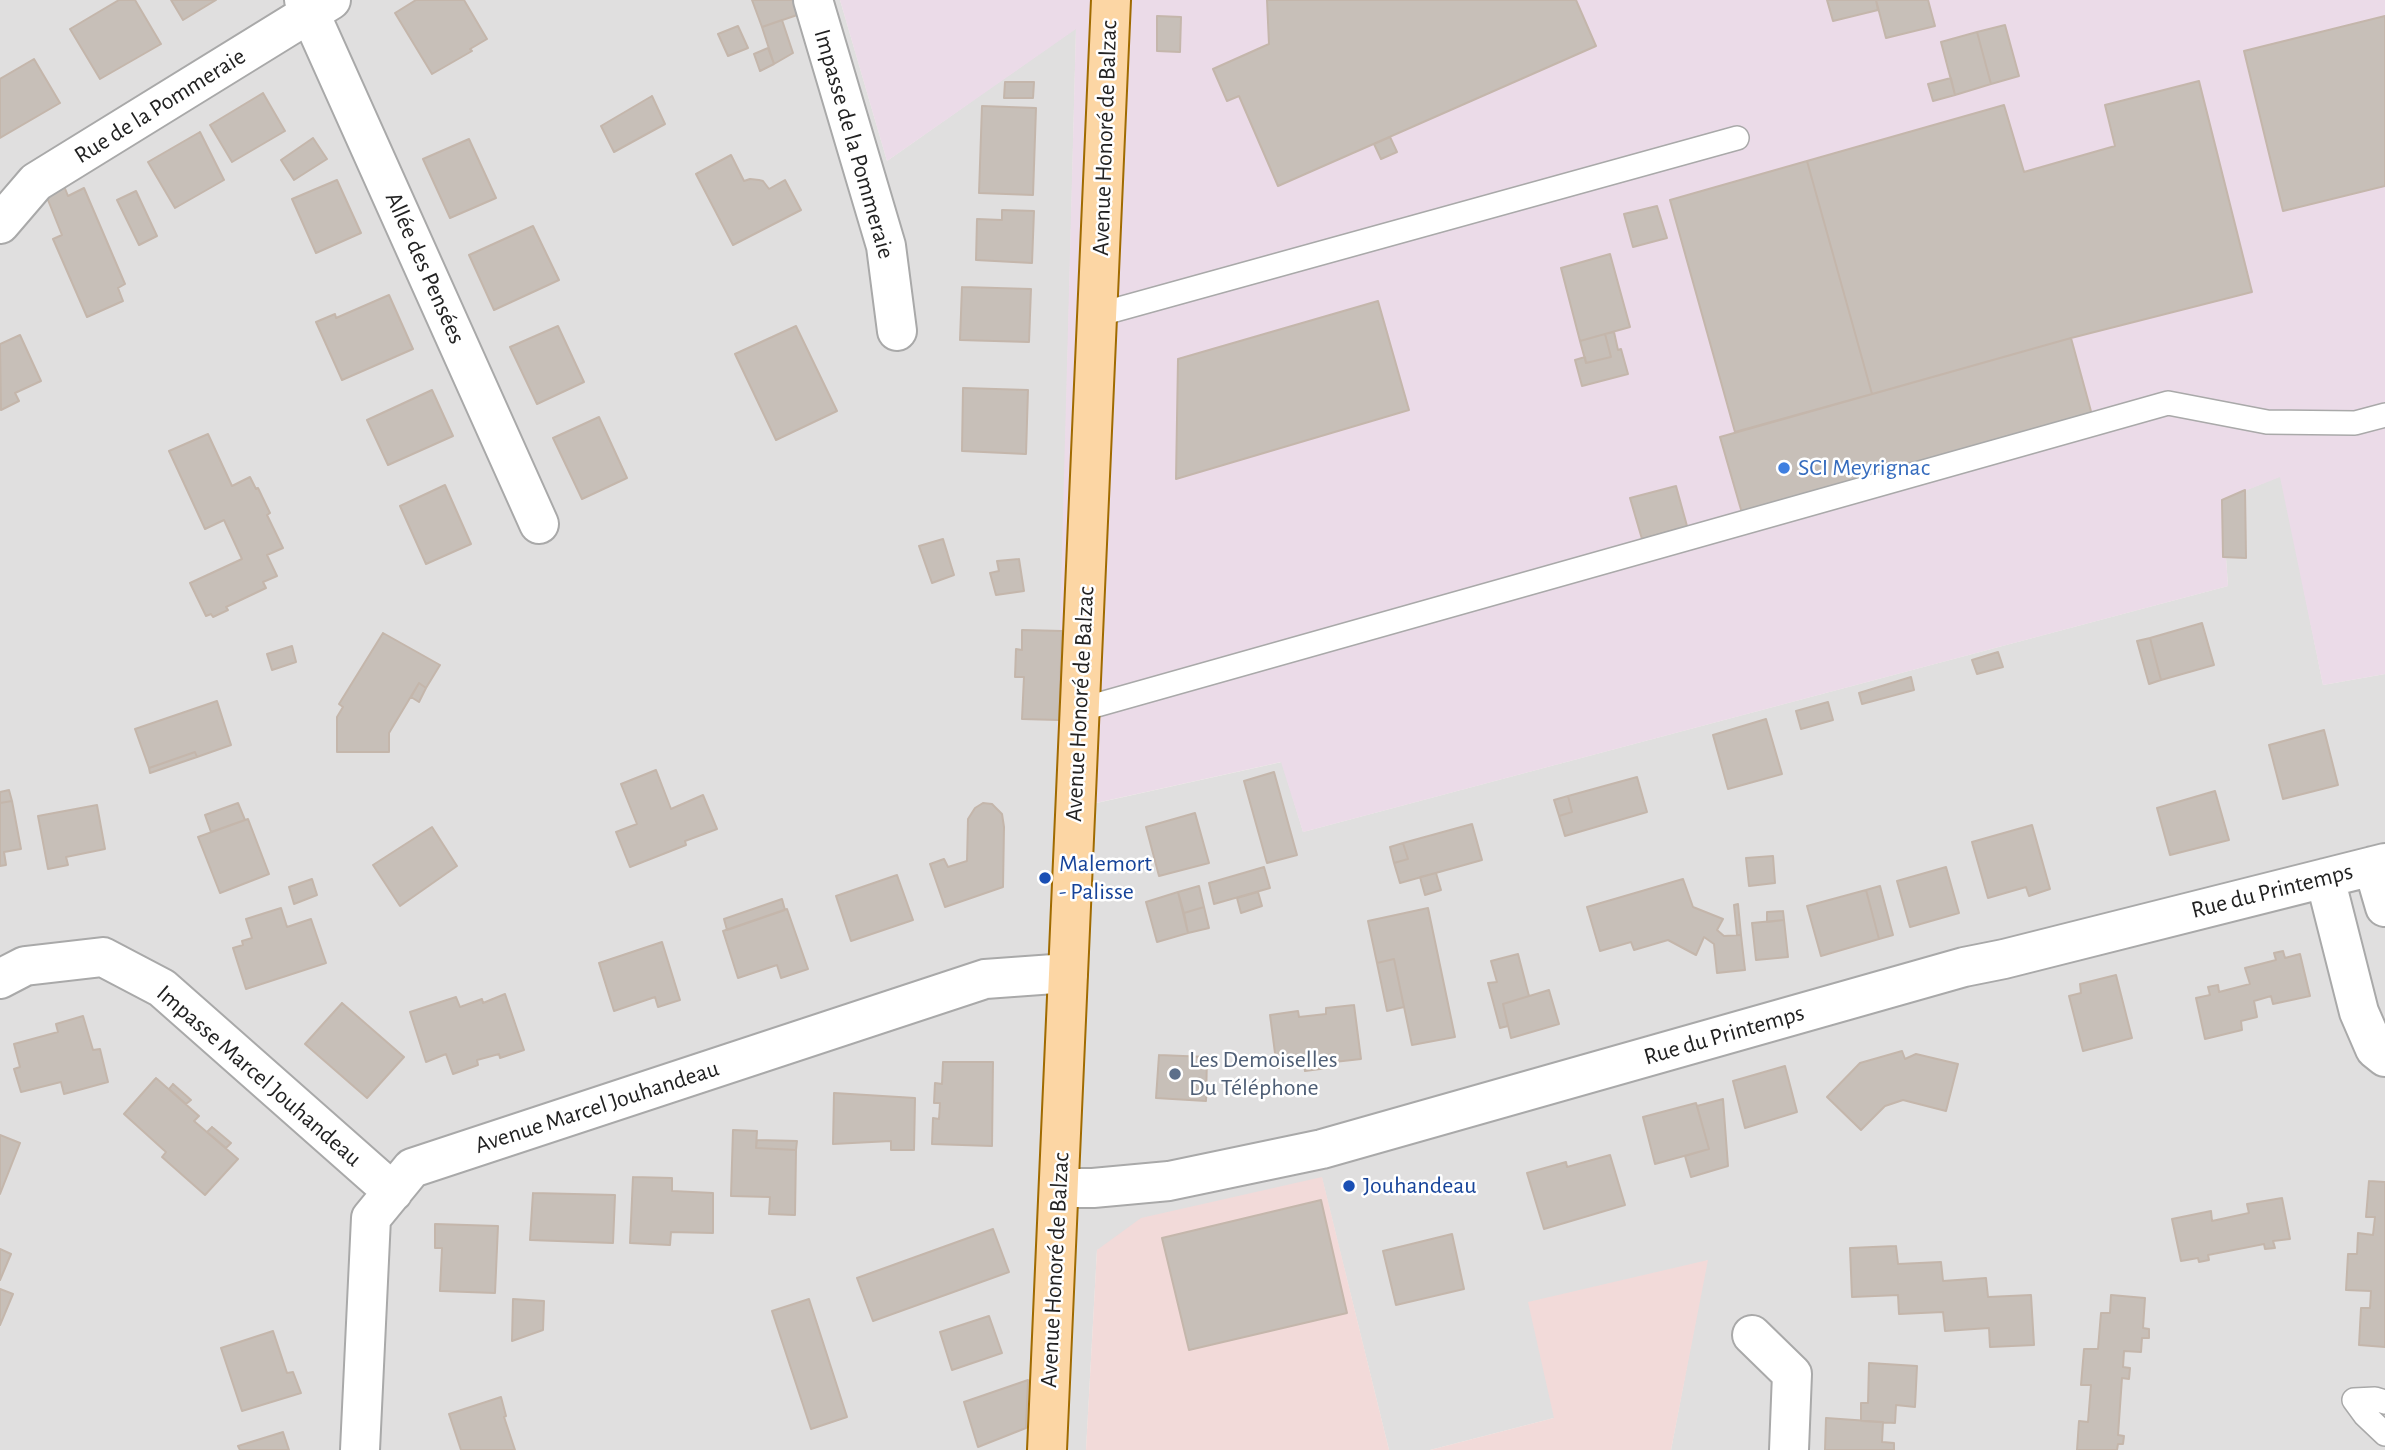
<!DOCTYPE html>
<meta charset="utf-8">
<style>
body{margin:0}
canvas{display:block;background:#f2efe9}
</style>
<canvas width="2385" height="1450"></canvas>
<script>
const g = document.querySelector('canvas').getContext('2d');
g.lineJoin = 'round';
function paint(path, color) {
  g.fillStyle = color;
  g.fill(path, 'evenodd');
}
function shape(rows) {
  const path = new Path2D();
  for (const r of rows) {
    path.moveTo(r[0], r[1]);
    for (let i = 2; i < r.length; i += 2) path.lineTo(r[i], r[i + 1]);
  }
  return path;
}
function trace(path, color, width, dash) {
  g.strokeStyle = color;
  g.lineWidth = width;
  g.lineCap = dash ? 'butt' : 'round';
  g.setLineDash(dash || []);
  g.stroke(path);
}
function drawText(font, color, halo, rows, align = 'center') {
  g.font = font + ' "Alegreya Sans",sans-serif';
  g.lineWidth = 5;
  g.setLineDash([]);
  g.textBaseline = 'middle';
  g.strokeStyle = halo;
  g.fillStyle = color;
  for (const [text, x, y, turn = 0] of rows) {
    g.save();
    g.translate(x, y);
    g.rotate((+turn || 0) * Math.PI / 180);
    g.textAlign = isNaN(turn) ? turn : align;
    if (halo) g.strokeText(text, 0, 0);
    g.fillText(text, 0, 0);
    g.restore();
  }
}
paint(shape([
 [0,0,840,0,887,161,1076,28,1056,812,1282,762,1303,832,2228,586,2222,500,2281,476,2323,685,2385,674,2385,1450,1671,1450,1707,1260,1554,1418,1430,1450,1389,1450,1322,1178,1097,1250,1086,1450,0,1450]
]), '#e0dfdf');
paint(shape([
 [1322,1177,1389,1450,1086,1450,1097,1250,1141,1218],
 [1708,1260,1671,1450,1430,1450,1554,1418,1528,1302]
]), '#f2dad9');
paint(shape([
 [840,0,2385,0,2385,674,2323,685,2280,477,2222,500,2228,586,1303,832,1281,762,1055,812,1076,29,887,161]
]), '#ebdbe8');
const building = shape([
 [119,0,135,0,161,44,100,79,70,29,119,0],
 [171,0,216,0,183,20,171,0],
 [416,0,464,0,487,39,470,49,472,51,432,74,395,13,416,0],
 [752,0,799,0,803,13,762,27,752,0],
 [1267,0,1576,0,1596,46,1278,186,1239,96,1227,101,1213,69,1269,44,1267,0],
 [1827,0,1876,0,1878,10,1833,21,1827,0],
 [1876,0,1928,0,1935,26,1886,38,1876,0],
 [1157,16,1181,17,1180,52,1157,51,1157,16],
 [2385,16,2385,186,2283,211,2244,51,2385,16],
 [782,20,793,53,774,64,762,27,782,20],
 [2005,25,2019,76,1991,84,1977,32,2005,25],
 [738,26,748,48,728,56,718,34,738,26],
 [1977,32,1991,84,1955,95,1941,42,1977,32],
 [768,48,774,64,760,71,754,54,768,48],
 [34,59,60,103,0,138,0,79,34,59],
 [1951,78,1955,95,1933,101,1928,84,1951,78],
 [2199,81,2252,292,2071,338,1872,394,1807,161,2004,105,2024,172,2115,146,2105,105,2199,81],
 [1005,82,1034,82,1033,98,1004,98,1005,82],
 [263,93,285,131,232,162,210,125,263,93],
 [652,96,665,124,614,152,601,126,652,96],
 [982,106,1036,108,1033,195,979,193,982,106],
 [200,132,224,180,175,208,148,162,200,132],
 [1390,137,1397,152,1381,159,1374,144,1390,137],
 [313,138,327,159,294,180,281,160,313,138],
 [469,139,496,198,450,218,423,159,469,139],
 [731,155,744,181,750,179,759,180,763,181,769,189,785,180,801,210,733,245,696,174,731,155],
 [1807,161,1872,394,1735,432,1670,200,1807,161],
 [337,180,361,233,316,253,292,199,337,180],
 [64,186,68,196,84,188,125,284,118,288,123,301,87,317,53,239,62,235,46,195,64,186],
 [136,191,157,236,139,245,117,200,136,191],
 [1657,206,1667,238,1633,247,1624,214,1657,206],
 [1002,210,1034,211,1032,263,976,260,977,219,1002,220,1002,210],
 [533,226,559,280,494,310,469,255,533,226],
 [1610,254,1630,327,1580,341,1561,268,1610,254],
 [962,287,1031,289,1029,342,960,340,962,287],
 [389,295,413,349,342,380,316,322,335,314,336,318,389,295],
 [1378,301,1409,410,1176,479,1178,359,1378,301],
 [558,326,584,382,537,404,510,347,558,326],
 [796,326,837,411,776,440,735,354,796,326],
 [1614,332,1618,350,1621,349,1628,374,1582,386,1575,360,1585,357,1586,363,1611,357,1605,334,1614,332],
 [1605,334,1611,357,1586,363,1580,341,1605,334],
 [20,335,41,381,15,393,19,401,1,410,0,344,20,335],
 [2071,338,2092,415,1742,513,1720,437,2071,338],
 [963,388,1028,390,1026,454,962,451,963,388],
 [432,390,453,436,388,465,367,420,432,390],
 [599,417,627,478,582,499,553,438,599,417],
 [208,434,232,486,250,477,256,489,258,488,270,513,267,515,283,548,267,555,277,576,263,582,266,588,226,607,228,610,213,617,211,614,206,616,190,583,242,559,224,520,205,529,169,451,208,434],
 [445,485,471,544,426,564,400,506,445,485],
 [1676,486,1687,526,1642,539,1630,498,1676,486],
 [2245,490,2246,558,2223,557,2222,500,2245,490],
 [943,539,954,575,932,583,919,546,943,539],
 [1019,559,1024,591,996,595,990,573,999,571,997,561,1019,559],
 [2202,623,2214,665,2161,680,2150,638,2202,623],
 [1022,630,1062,631,1059,720,1022,719,1024,677,1015,677,1016,649,1022,650,1022,630],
 [383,633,440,665,426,688,419,683,389,733,389,752,337,752,337,717,343,707,339,704,383,633],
 [2150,638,2161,680,2149,684,2137,641,2150,638],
 [292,646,296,662,272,670,267,654,292,646],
 [1998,652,2003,667,1977,674,1972,660,1998,652],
 [1911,677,1914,690,1862,704,1859,693,1911,677],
 [419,683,426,688,419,702,411,697,419,683],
 [217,701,231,745,197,757,195,752,149,768,135,729,217,701],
 [1828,702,1833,720,1801,729,1796,711,1828,702],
 [1766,719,1782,774,1728,789,1713,735,1766,719],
 [2324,730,2338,785,2283,799,2269,745,2324,730],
 [195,752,197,757,150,773,149,768,195,752],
 [656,770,671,809,703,795,717,829,685,841,686,845,630,867,616,832,637,824,621,784,656,770],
 [1274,772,1297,855,1267,863,1244,781,1274,772],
 [1637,777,1647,812,1565,836,1559,816,1572,812,1568,796,1637,777],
 [9,790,12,801,0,803,0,792,9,790],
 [2215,791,2229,840,2170,855,2157,808,2215,791],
 [1568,796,1572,812,1559,816,1554,800,1568,796],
 [12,801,21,849,4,852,6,865,0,866,0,803,12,801],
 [238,803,245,820,211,832,205,815,238,803],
 [983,803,992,804,1002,814,1004,827,1003,887,945,907,930,864,944,859,948,867,967,861,968,819,975,808,983,803],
 [97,805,105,849,66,857,68,865,48,869,38,816,97,805],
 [1195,813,1209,863,1159,876,1146,827,1195,813],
 [248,819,269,874,220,893,198,837,248,819],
 [1472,824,1482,860,1400,883,1394,863,1408,859,1403,843,1472,824],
 [2032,825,2050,889,2029,896,2026,887,1988,898,1972,842,2032,825],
 [432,827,457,866,400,906,373,865,432,827],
 [1403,843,1408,859,1394,863,1390,847,1403,843],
 [1773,856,1775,883,1749,886,1746,858,1773,856],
 [1264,867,1270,888,1214,904,1209,883,1264,867],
 [1946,867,1959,913,1910,927,1897,881,1946,867],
 [1436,873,1441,890,1425,895,1420,877,1436,873],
 [897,875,913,920,851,941,836,896,897,875],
 [312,879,317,895,294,904,289,887,312,879],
 [1683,879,1693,907,1723,919,1717,930,1724,936,1741,935,1745,970,1717,973,1714,944,1704,937,1696,955,1668,940,1634,950,1631,942,1600,951,1587,907,1683,879],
 [1199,886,1204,907,1184,913,1178,892,1199,886],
 [1880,886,1893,935,1879,939,1866,890,1880,886],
 [1866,890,1879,939,1821,956,1807,906,1866,890],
 [1178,892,1188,933,1157,942,1146,902,1178,892],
 [1258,892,1262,906,1241,913,1237,898,1258,892],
 [782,899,785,910,727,930,724,919,782,899],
 [1738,904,1741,935,1737,935,1734,905,1738,904],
 [1204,907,1209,928,1188,933,1184,913,1204,907],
 [281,908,287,927,311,919,326,963,246,989,233,948,243,945,242,941,252,938,246,919,281,908],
 [1428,908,1455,1037,1412,1045,1394,959,1377,963,1368,921,1428,908],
 [787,909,808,969,781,978,777,965,738,978,723,931,787,909],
 [1783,911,1784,920,1767,922,1767,912,1783,911],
 [1784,920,1788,957,1756,960,1752,923,1784,920],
 [662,942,680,1000,658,1007,655,997,614,1011,599,963,662,942],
 [2283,951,2285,958,2300,954,2310,996,2273,1004,2271,996,2254,1001,2257,1017,2241,1021,2242,1030,2205,1039,2196,998,2210,995,2208,987,2218,985,2219,992,2250,984,2245,968,2276,960,2274,953,2283,951],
 [1518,954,1529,996,1503,1004,1508,1026,1500,1028,1488,983,1497,982,1491,961,1518,954],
 [1394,959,1404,1007,1387,1011,1377,963,1394,959],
 [2116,975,2132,1038,2083,1051,2069,996,2081,993,2080,984,2116,975],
 [1549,990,1559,1024,1511,1038,1503,1004,1549,990],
 [505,994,524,1050,500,1058,499,1054,477,1060,478,1065,453,1074,446,1054,426,1062,410,1012,456,997,460,1007,482,999,483,1003,505,994],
 [342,1003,404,1057,367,1098,305,1044,342,1003],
 [1354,1005,1361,1059,1334,1062,1335,1067,1305,1071,1304,1065,1277,1068,1270,1015,1298,1011,1299,1017,1326,1014,1326,1008,1354,1005],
 [83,1016,93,1050,100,1049,108,1082,64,1094,61,1082,21,1092,14,1069,20,1067,14,1044,58,1032,56,1024,83,1016],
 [1902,1051,1905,1059,1916,1054,1958,1064,1946,1111,1903,1100,1885,1106,1861,1130,1827,1097,1860,1063,1902,1051],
 [1159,1055,1207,1057,1206,1101,1156,1098,1159,1055],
 [943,1062,993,1062,992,1146,932,1144,933,1118,939,1119,940,1103,934,1103,935,1083,942,1084,943,1062],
 [1785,1066,1797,1112,1745,1128,1733,1081,1785,1066],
 [156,1078,199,1116,194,1121,238,1159,205,1195,162,1157,166,1152,124,1114,156,1078],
 [173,1084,191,1100,186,1104,169,1089,173,1084],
 [834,1093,915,1098,914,1150,891,1150,891,1141,833,1144,834,1093],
 [1723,1099,1728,1166,1691,1177,1685,1156,1709,1149,1697,1106,1723,1099],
 [1696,1103,1709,1149,1655,1164,1643,1117,1696,1103],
 [212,1127,231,1143,226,1148,207,1132,212,1127],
 [733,1130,757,1131,756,1148,796,1150,795,1215,769,1214,770,1197,731,1196,733,1130],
 [0,1135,20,1143,0,1194,0,1135],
 [757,1140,797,1141,796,1150,756,1148,757,1140],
 [1610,1155,1625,1205,1544,1229,1527,1173,1566,1162,1567,1167,1610,1155],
 [633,1177,672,1178,672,1191,713,1193,713,1233,671,1232,670,1245,630,1243,633,1177],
 [2369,1181,2385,1182,2385,1347,2359,1345,2361,1308,2370,1308,2371,1291,2346,1290,2348,1254,2357,1254,2358,1233,2373,1235,2375,1217,2366,1217,2369,1181],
 [533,1193,615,1195,613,1243,530,1240,533,1193],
 [2282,1198,2290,1239,2273,1241,2275,1248,2265,1249,2264,1244,2208,1255,2209,1260,2199,1262,2198,1258,2181,1261,2172,1219,2211,1211,2212,1221,2249,1213,2247,1204,2282,1198],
 [1321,1200,1347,1313,1189,1350,1162,1238,1321,1200],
 [435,1224,498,1226,495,1293,440,1291,442,1248,435,1248,435,1224],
 [993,1229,1009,1272,873,1321,857,1278,993,1229],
 [1452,1234,1464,1289,1396,1305,1383,1251,1452,1234],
 [1896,1246,1898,1264,1941,1262,1943,1281,1986,1278,1988,1297,2031,1295,2034,1345,1990,1347,1989,1328,1945,1331,1943,1312,1899,1314,1898,1295,1852,1297,1850,1248,1896,1246],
 [0,1249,11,1254,0,1280,0,1249],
 [0,1289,13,1294,0,1325,0,1289],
 [2111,1295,2145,1298,2143,1328,2149,1329,2149,1338,2142,1338,2141,1352,2124,1351,2123,1367,2130,1368,2129,1379,2122,1378,2118,1435,2124,1436,2123,1444,2118,1444,2117,1450,2077,1450,2079,1421,2088,1422,2091,1385,2081,1385,2084,1349,2098,1349,2101,1313,2110,1313,2111,1295],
 [513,1299,544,1301,543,1330,512,1341,513,1299],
 [809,1299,847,1417,811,1429,772,1311,809,1299],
 [989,1316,1002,1353,952,1370,940,1332,989,1316],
 [273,1331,287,1373,293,1372,301,1393,242,1411,221,1348,273,1331],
 [1869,1363,1917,1366,1915,1407,1896,1405,1895,1423,1861,1421,1861,1403,1868,1403,1869,1363],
 [1028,1380,1026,1428,978,1447,964,1402,1028,1380],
 [501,1397,506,1416,504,1417,515,1450,461,1450,449,1414,501,1397],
 [1826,1418,1883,1422,1882,1442,1894,1443,1894,1450,1825,1450,1826,1418],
 [283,1432,289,1450,240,1450,238,1446,283,1432]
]);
paint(building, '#c7bfb8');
trace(building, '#c4b6ab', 2);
const service = shape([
 [1097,315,1737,138],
 [1079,710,2168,403,2267,422,2355,423,2385,415],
 [2354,1400,2365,1415,2385,1434],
 [2354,1400,2375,1399,2385,1402]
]);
const minor = shape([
 [304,0,539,524],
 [813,0,886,246,897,331],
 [0,224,36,182,331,0],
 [2373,866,2385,907],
 [2325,878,2359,1012,2375,1049,2385,1057],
 [0,979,25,966,103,957,162,988,393,1192],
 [1059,1188,1093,1188,1169,1181,1322,1149,1964,967,2004,959,2385,863],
 [1752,1335,1792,1374,1789,1450],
 [360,1450,371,1218,412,1168,985,979,1068,973]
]);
const primary = shape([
 [1047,1450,1111,0]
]);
trace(service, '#a9a9a9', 26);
trace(minor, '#a9a9a9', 42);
trace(primary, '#a06b00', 42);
trace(service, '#fff', 23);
trace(minor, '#fff', 38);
trace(primary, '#fcd6a4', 38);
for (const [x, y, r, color] of [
 [1784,468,7,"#3f7fe0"],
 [1045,878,7,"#1a4fb4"],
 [1175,1074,7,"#5c6f8a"],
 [1349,1186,7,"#1a4fb4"]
]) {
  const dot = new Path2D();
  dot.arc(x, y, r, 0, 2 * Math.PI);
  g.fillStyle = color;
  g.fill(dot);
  trace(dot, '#fff', 2.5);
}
drawText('24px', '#222', '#fff', [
 ["Rue de la Pommeraie",160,106,-32],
 ["Avenue Honoré de Balzac",1105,138,-88],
 ["Impasse de la Pommeraie",854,144,74],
 ["Allée des Pensées",425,268,66],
 ["Avenue Honoré de Balzac",1080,704,-87],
 ["Rue du Printemps",2272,891,-14],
 ["Rue du Printemps",1724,1035,-16],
 ["Impasse Marcel Jouhandeau",259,1076,41],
 ["Avenue Marcel Jouhandeau",597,1107,-18],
 ["Avenue Honoré de Balzac",1055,1270,-87]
]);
drawText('24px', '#366cbe', '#fff', [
 ["SCI Meyrignac",1798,468]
], 'left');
drawText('24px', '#164399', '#fff', [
 ["Malemort",1059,864],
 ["- Palisse",1059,892],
 ["Jouhandeau",1363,1186]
], 'left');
drawText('24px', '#4e5e75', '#fff', [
 ["Les Demoiselles",1189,1060],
 ["Du Téléphone",1189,1088]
], 'left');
</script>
